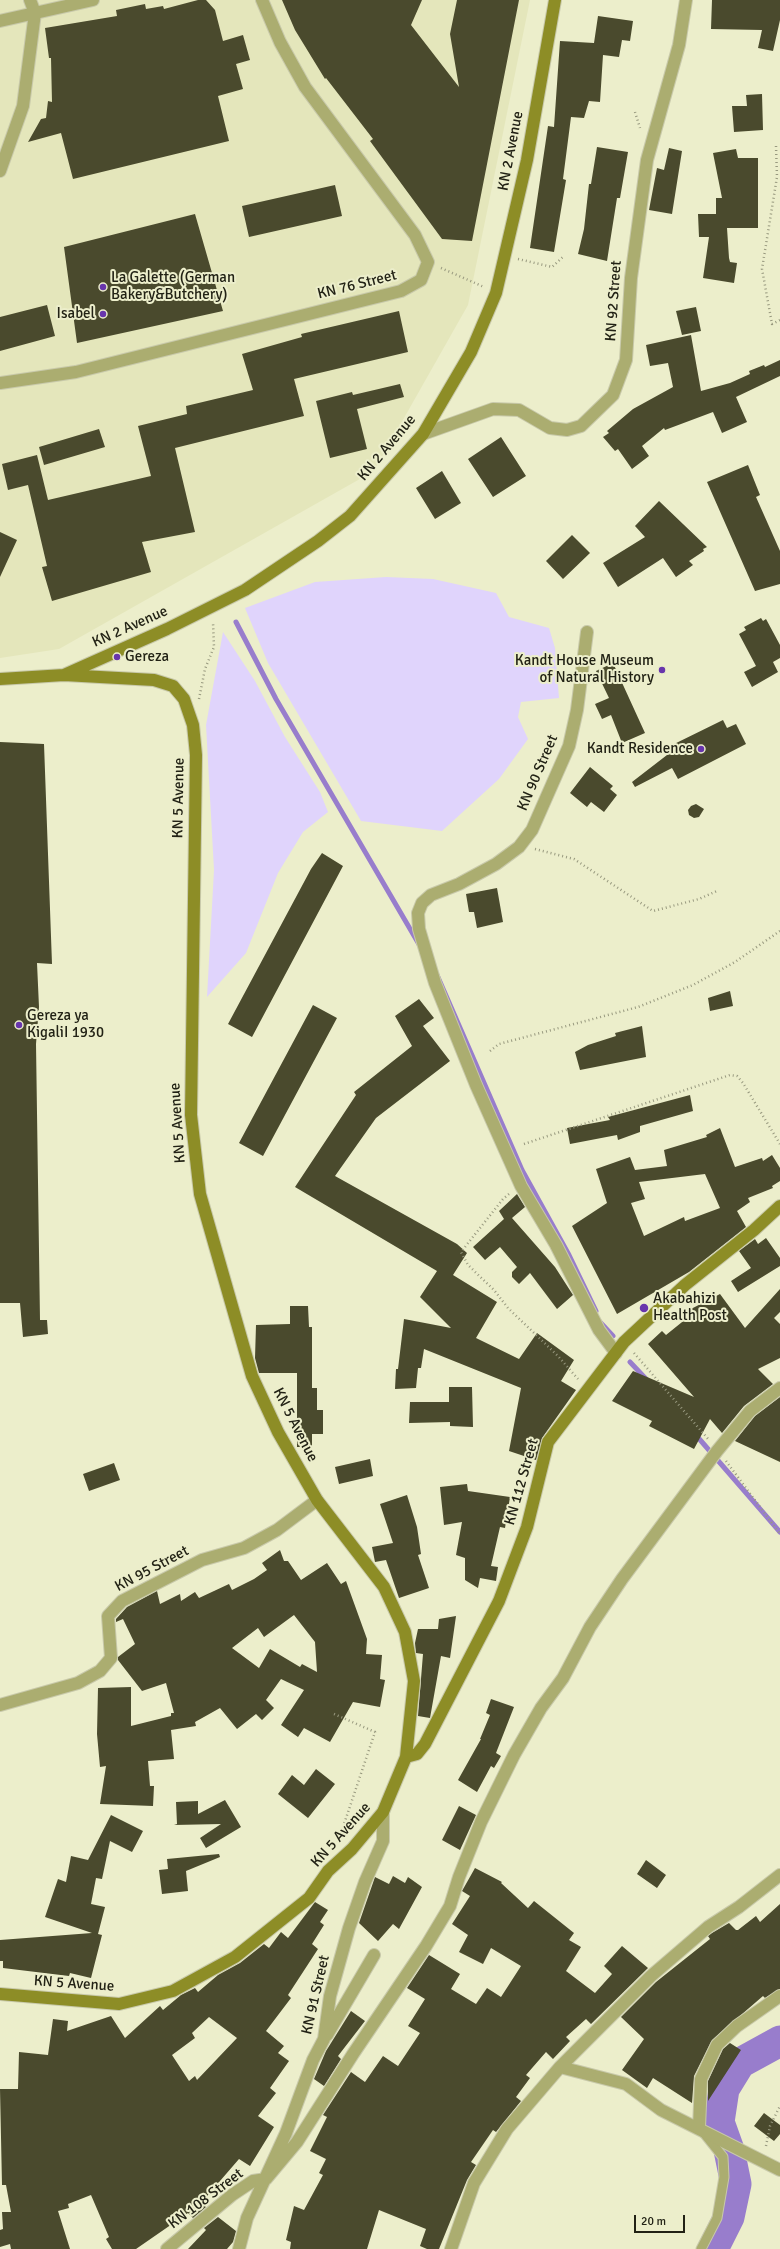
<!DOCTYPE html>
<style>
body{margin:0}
#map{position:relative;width:780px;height:2249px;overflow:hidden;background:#eceecb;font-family:Signika,sans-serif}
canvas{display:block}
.scale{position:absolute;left:634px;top:2215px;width:51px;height:18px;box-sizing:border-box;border:2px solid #222215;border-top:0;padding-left:5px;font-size:12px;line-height:14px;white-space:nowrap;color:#222215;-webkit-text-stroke:3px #eceecb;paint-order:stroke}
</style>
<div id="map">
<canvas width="780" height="2249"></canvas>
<div class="scale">20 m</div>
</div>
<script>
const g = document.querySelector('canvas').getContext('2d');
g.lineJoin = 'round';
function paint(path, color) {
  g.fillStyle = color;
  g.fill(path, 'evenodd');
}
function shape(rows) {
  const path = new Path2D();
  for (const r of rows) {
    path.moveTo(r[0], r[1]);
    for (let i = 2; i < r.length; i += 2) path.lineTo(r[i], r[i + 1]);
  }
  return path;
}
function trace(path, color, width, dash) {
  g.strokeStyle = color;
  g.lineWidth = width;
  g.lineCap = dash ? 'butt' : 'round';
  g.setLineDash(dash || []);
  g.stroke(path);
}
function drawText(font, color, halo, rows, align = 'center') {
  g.font = font + ' Signika,sans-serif';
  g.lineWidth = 4;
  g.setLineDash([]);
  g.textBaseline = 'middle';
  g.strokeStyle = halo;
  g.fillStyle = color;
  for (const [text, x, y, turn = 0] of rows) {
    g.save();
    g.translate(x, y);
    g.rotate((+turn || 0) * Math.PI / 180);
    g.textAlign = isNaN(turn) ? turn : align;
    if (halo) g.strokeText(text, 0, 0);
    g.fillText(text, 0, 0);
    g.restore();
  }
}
paint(shape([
 [0,0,530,0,468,305,374,471,59,649,0,658]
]), '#e4e6bb');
paint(shape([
 [386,577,433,579,496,593,509,617,549,628,555,648,559,698,521,702,518,717,528,739,499,779,442,831,361,821,268,663,245,608,315,582],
 [223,632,255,681,285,737,320,792,328,812,303,832,278,873,246,953,207,997,214,870,206,725]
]), '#e0d4fc');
trace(shape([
 [236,622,276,699,420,946],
 [437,975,522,1170,569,1255,596,1311],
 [599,1321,613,1336],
 [630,1362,647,1380],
 [695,1434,780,1532]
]), '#987dcc', 5);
trace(shape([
 [713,2249,729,2217,736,2184,729,2150,719,2122,724,2089,740,2063,780,2041]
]), '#987dcc', 31);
paint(shape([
 [198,0,206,0,215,10,223,41,243,35,250,60,236,64,243,89,218,96,229,141,73,179,61,133,28,142,41,119,46,118,48,101,52,102,51,58,49,58,45,28,117,16,116,10,145,4,146,9,163,6,164,9],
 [282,0,422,0,411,25,459,87,450,34,457,0,519,0,472,241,442,239,370,141,373,139,326,78,325,79,295,30],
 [712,0,780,0,780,20,773,51,758,48,762,30,711,29],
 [598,16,633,21,630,41,622,40,619,57,603,55,600,102,589,101,584,118,571,117,563,179,566,180,554,252,530,248,548,126,554,127,560,41,594,43],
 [762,94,763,130,734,132,732,106,747,106,746,95],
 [597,147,628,152,620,198,617,198,607,261,578,254,584,229,589,184,591,184],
 [669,148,682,151,672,214,649,210,657,168,664,170],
 [736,149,738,158,758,158,758,228,727,228,729,258,730,262,737,263,734,283,703,278,709,237,699,237,698,214,716,214,716,198,722,198,713,153],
 [335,185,342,216,249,237,242,206],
 [195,214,223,311,77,343,64,247],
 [47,305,55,336,0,351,0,317],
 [696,307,701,331,682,335,676,311],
 [399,311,408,352,294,379,304,416,175,448,195,532,142,542,151,572,52,601,42,567,47,566,28,485,8,490,2,464,37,455,48,500,151,476,138,426,187,414,186,406,253,390,242,354,302,337,301,334],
 [691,335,701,391,730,383,750,374,749,371,764,365,765,367,780,360,780,376,736,397,747,422,722,433,713,412,665,430,664,428,642,446,649,456,632,469,618,449,615,451,603,437,609,433,607,431,633,409,673,387,668,363,650,366,646,345],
 [400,384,404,397,357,409,367,449,330,458,316,401,352,392,353,395],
 [99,429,105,447,44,465,39,447],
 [501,437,526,476,493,497,468,459],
 [748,465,760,495,756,497,780,551,780,584,755,591,707,482],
 [442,471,461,503,435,519,416,488],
 [659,501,707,547,703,549,704,551,689,561,693,565,676,577,663,558,618,587,603,563,645,537,635,526],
 [0,532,17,540,0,577],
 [572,535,590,553,563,579,546,561],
 [761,618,763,621,766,619,780,645,780,658,773,662,778,672,752,687,744,672,756,666,739,634,746,630,744,627],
 [613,663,645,733,622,743,611,715,602,719,595,704,609,698,596,671],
 [723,720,727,728,736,724,746,744,678,779,672,768,635,787,632,782,667,755,664,749],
 [0,742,44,744,52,964,37,963,39,1007,36,1044,40,1320,47,1320,48,1334,23,1337,20,1303,0,1303],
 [590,767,613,786,610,789,617,795,604,812,591,802,587,807,570,793],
 [696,804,704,809,699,817,694,818,689,815,688,810,691,806],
 [322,853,343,866,252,1037,228,1024,311,869],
 [497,888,503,922,477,928,474,912,469,912,466,894],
 [730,991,733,1006,710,1011,708,998],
 [419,999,434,1018,423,1026,450,1061,376,1118,335,1176,457,1244,467,1253,453,1275,497,1302,476,1338,519,1359,537,1333,574,1360,561,1381,576,1390,542,1438,536,1460,509,1451,521,1388,424,1349,421,1368,418,1368,416,1388,395,1389,396,1369,398,1369,404,1319,451,1328,420,1297,437,1271,295,1187,356,1095,354,1092,412,1046,395,1016],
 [313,1005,337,1018,263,1156,239,1143],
 [642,1026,646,1057,580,1070,575,1052,588,1045,616,1036,615,1033],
 [690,1095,693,1111,640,1126,640,1132,618,1140,617,1135,570,1144,567,1128,610,1120,608,1117],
 [720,1128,735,1167,762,1158,763,1161,772,1155,780,1168,780,1181,772,1186,773,1188,748,1198,750,1202,737,1211,746,1227,689,1272,617,1314,572,1226,607,1203,596,1169,630,1157,635,1170,667,1166,664,1150,707,1137,706,1135],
 [705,1174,720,1208,685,1221,684,1217,644,1236,631,1203,645,1199,639,1182],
 [517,1194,525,1207,512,1218,555,1267,573,1295,557,1309,530,1273,519,1284,512,1277,512,1272,517,1267,500,1247,485,1260,473,1247,504,1219,499,1211],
 [766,1238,780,1258,780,1266,738,1292,731,1281,751,1268,739,1251,755,1239,758,1244],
 [780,1289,780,1312,774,1318,780,1324,780,1358,758,1369,773,1384,744,1406,722,1433,710,1419,694,1449,649,1426,652,1421,612,1401,633,1371,694,1397,648,1344,662,1331,666,1335,692,1314,689,1310,720,1294,745,1328],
 [290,1306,308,1306,309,1327,312,1327,312,1388,317,1388,317,1410,323,1410,323,1434,312,1434,312,1447,297,1447,297,1373,259,1373,255,1358,256,1325,290,1324],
 [449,1387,472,1387,473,1427,450,1426,450,1422,409,1423,410,1402,449,1402],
 [780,1397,780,1462,735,1441,755,1416],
 [370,1459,373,1476,339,1484,335,1467],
 [114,1463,120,1480,89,1491,83,1474],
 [467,1484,468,1491,510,1497,505,1528,500,1527,491,1566,498,1567,496,1581,480,1578,478,1588,465,1580,465,1558,456,1555,462,1522,444,1525,440,1487],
 [407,1495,417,1527,421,1554,418,1555,429,1588,399,1598,386,1560,375,1562,372,1547,393,1543,380,1504],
 [280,1550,284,1561,288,1561,301,1580,327,1563,341,1584,346,1581,367,1639,366,1654,382,1655,380,1679,385,1680,380,1707,353,1702,330,1742,304,1728,298,1737,281,1725,304,1690,281,1679,266,1700,274,1708,262,1720,256,1714,237,1729,220,1708,195,1722,196,1726,171,1730,174,1759,148,1761,150,1786,154,1786,153,1806,100,1804,106,1766,100,1767,97,1734,98,1688,131,1687,131,1726,171,1716,171,1713,174,1713,166,1683,142,1691,118,1660,118,1657,135,1644,123,1619,116,1622,116,1619,127,1607,157,1591,160,1604,180,1594,181,1601,195,1592,199,1598,229,1584,232,1590,254,1579,267,1570,262,1563],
 [294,1615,315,1642,317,1672,302,1664,300,1667,270,1649,259,1668,232,1648,258,1628,264,1637],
 [456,1616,450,1658,441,1656,430,1718,418,1716,423,1654,416,1653,415,1643,418,1629,438,1629,439,1619],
 [491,1699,514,1707,496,1753,501,1756,494,1768,491,1766,477,1792,458,1780,481,1739,480,1739,490,1715,486,1713],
 [316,1769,335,1784,308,1818,278,1794,292,1775,304,1785],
 [225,1800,241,1827,206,1848,200,1838,221,1824,174,1825,177,1824,176,1802,198,1801,198,1814],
 [459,1806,476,1815,460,1850,442,1840],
 [111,1815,143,1831,132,1852,110,1841,102,1879,96,1878,91,1904,105,1907,98,1934,102,1935,91,1978,70,1973,69,1976,3,1968,3,1961,0,1961,0,1940,92,1933,45,1917,58,1879,66,1882,71,1856,88,1860],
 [219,1854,220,1857,186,1871,188,1891,162,1894,159,1870,168,1869,167,1859],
 [646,1860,666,1875,657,1888,637,1874],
 [475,1868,502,1882,501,1883,528,1908,534,1901,574,1933,569,1940,581,1947,566,1971,595,1993,612,1974,604,1966,622,1946,648,1968,591,2024,586,2019,566,2037,570,2041,553,2059,546,2052,526,2075,530,2078,516,2097,521,2101,496,2132,493,2130,471,2162,476,2165,467,2180,439,2249,427,2249,420,2246,426,2229,379,2210,367,2249,290,2249,291,2242,286,2240,294,2206,304,2210,323,2175,319,2173,326,2159,310,2151,327,2117,323,2115,351,2072,365,2082,383,2056,398,2066,420,2033,408,2026,425,1999,407,1988,429,1955,460,1974,451,1989,476,2004,487,1988,501,1997,521,1966,491,1948,483,1964,459,1952,468,1935,452,1924,470,1896,462,1891],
 [393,1876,405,1883,408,1877,422,1887,399,1929,393,1924,378,1941,359,1923,375,1877,389,1884],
 [315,1902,328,1910,320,1922,324,1925,312,1944,318,1949,288,1995,291,1998,266,2031,284,2046,278,2053,289,2061,270,2088,276,2093,258,2116,274,2127,250,2166,239,2159,201,2203,206,2207,193,2218,188,2213,136,2249,112,2249,106,2239,109,2237,91,2195,68,2204,69,2208,58,2211,70,2249,11,2249,10,2244,0,2247,0,2230,3,2229,2,2212,11,2212,6,2185,2,2185,0,2089,18,2089,19,2052,48,2055,53,2019,68,2021,67,2031,111,2016,125,2038,160,2006,163,2010,181,1995,195,1988,198,1992,218,1975,240,1963,264,1944,269,1948,281,1932,288,1938],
 [209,2017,237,2038,197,2080,195,2076,189,2081,172,2055,195,2038,192,2033],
 [780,1904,780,1989,765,1998,763,1996,712,2040,694,2076,692,2103,653,2078,647,2088,622,2070,644,2039,621,2017,656,1982,710,1939,708,1936,712,1933,729,1923,736,1930,738,1930,756,1916,760,1922],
 [351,2011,365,2021,338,2056,341,2059,324,2086,314,2079,326,2051],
 [730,2043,741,2050,708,2101,708,2081,723,2049],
 [764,2113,780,2125,780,2134,774,2141,754,2126],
 [218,2217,236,2231,233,2242,227,2249,188,2249,206,2230,204,2228]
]), '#4a4a2d');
const lane = shape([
 [701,2249,717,2218,724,2177,723,2157,703,2132]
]);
const street = shape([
 [0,21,93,0],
 [0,171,23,106,35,13,30,0],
 [0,383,76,372,401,291,421,280,428,262,415,235,305,87,280,42,262,0],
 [423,434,493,409,519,410,550,428,567,430,581,426,613,395,626,360,631,278,647,160,679,45,686,0],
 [587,632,577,710,569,746,532,830,519,847,496,864,459,884,431,895,422,903,418,913,419,929,435,983,476,1085,521,1186,556,1245,599,1330,616,1353],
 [0,1705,78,1683,100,1671,111,1658,108,1616,122,1601,202,1560,244,1548,277,1530,317,1500],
 [327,2035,374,1955],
 [560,2067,626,2084,661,2110,780,2170],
 [699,2128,701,2079,717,2045,737,2026,780,1996],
 [266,2179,297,2142,353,2054,426,1946,450,1906,459,1877,481,1822,514,1755,541,1708,563,1678,590,1627,622,1579,717,1451,750,1411,780,1388],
 [167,2249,232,2195,253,2181,266,2179],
 [239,2249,247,2218,286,2133,313,2060,324,2039,330,1996,349,1928,365,1882,383,1841,383,1812],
 [451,2249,474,2183,507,2129,560,2067,651,1976,708,1927,739,1907,780,1875]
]);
const secondary = shape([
 [0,679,64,675,167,629,245,590,318,541,350,516,423,434,471,352,496,293,527,160,555,0],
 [406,1757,417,1754,425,1744,499,1601,527,1527,548,1442,624,1342,685,1285,754,1230,780,1206],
 [0,1994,119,2004,173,1991,235,1957,309,1898,328,1871,352,1849,383,1812,406,1757,414,1681,405,1632,384,1587,317,1500,278,1432,252,1376,200,1194,191,1115,196,755,193,725,184,699,173,686,154,680,64,675]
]);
trace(lane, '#c8c9aa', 11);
trace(street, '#c8c9aa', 14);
trace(secondary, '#c8c9aa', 14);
trace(shape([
 [635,112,640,128],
 [776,146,777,177,762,269,772,324,780,320],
 [518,259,552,267,564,256],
 [441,268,484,287],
 [199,699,205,669,214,647,213,622],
 [535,849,574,859,653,911,699,899,717,891],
 [490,1051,499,1044,638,1007,693,985,735,962,780,931],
 [524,1144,730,1075,737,1076,743,1083,780,1144],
 [509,1194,503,1199,461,1252,468,1265,494,1290,508,1308,558,1356,578,1379],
 [634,1353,709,1440],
 [726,1461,780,1534],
 [334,1714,375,1732,338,1842],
 [766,2146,770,2126,780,2106]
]), '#98997f', 2.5, [1, 3]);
trace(lane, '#abad70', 9);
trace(street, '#abad70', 12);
trace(secondary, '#8d8d26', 12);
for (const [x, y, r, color] of [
 [103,287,4,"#6835ac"],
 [103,314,4,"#6835ac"],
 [117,657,4,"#6835ac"],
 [662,670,4,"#6835ac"],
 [701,749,4,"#6835ac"],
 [19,1025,4,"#6835ac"],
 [644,1308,5,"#6835ac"]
]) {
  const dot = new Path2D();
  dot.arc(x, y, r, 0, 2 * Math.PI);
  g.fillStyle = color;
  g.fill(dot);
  trace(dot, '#eceecb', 1.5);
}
drawText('15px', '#222215', '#eceecb', [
 ["KN 2 Avenue",511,151,-79],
 ["KN 76 Street",357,285,-14],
 ["KN 92 Street",614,301,-86],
 ["KN 2 Avenue",387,448,-50],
 ["KN 2 Avenue",130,627,-24],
 ["KN 90 Street",538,773,-67],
 ["KN 5 Avenue",179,798,-89],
 ["KN 5 Avenue",178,1123,-94],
 ["KN 5 Avenue",295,1425,63],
 ["KN 112 Street",522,1482,-74],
 ["KN 95 Street",152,1569,-28],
 ["KN 5 Avenue",341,1835,-48],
 ["KN 5 Avenue",74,1984,4],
 ["KN 91 Street",316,1995,-77],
 ["KN 108 Street",206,2199,-37]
]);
drawText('15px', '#222215', '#eceecb', [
 ["La Galette (German",111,278],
 ["Bakery&Butchery)",111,295],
 ["Isabel",95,314,"right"],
 ["Gereza",125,657],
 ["Kandt House Museum",654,661,"right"],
 ["of Natural History",654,678,"right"],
 ["Kandt Residence",693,749,"right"],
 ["Gereza ya",27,1016],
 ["KigaliI 1930",27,1033],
 ["Akabahizi",653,1299],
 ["Health Post",653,1316]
], 'left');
</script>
